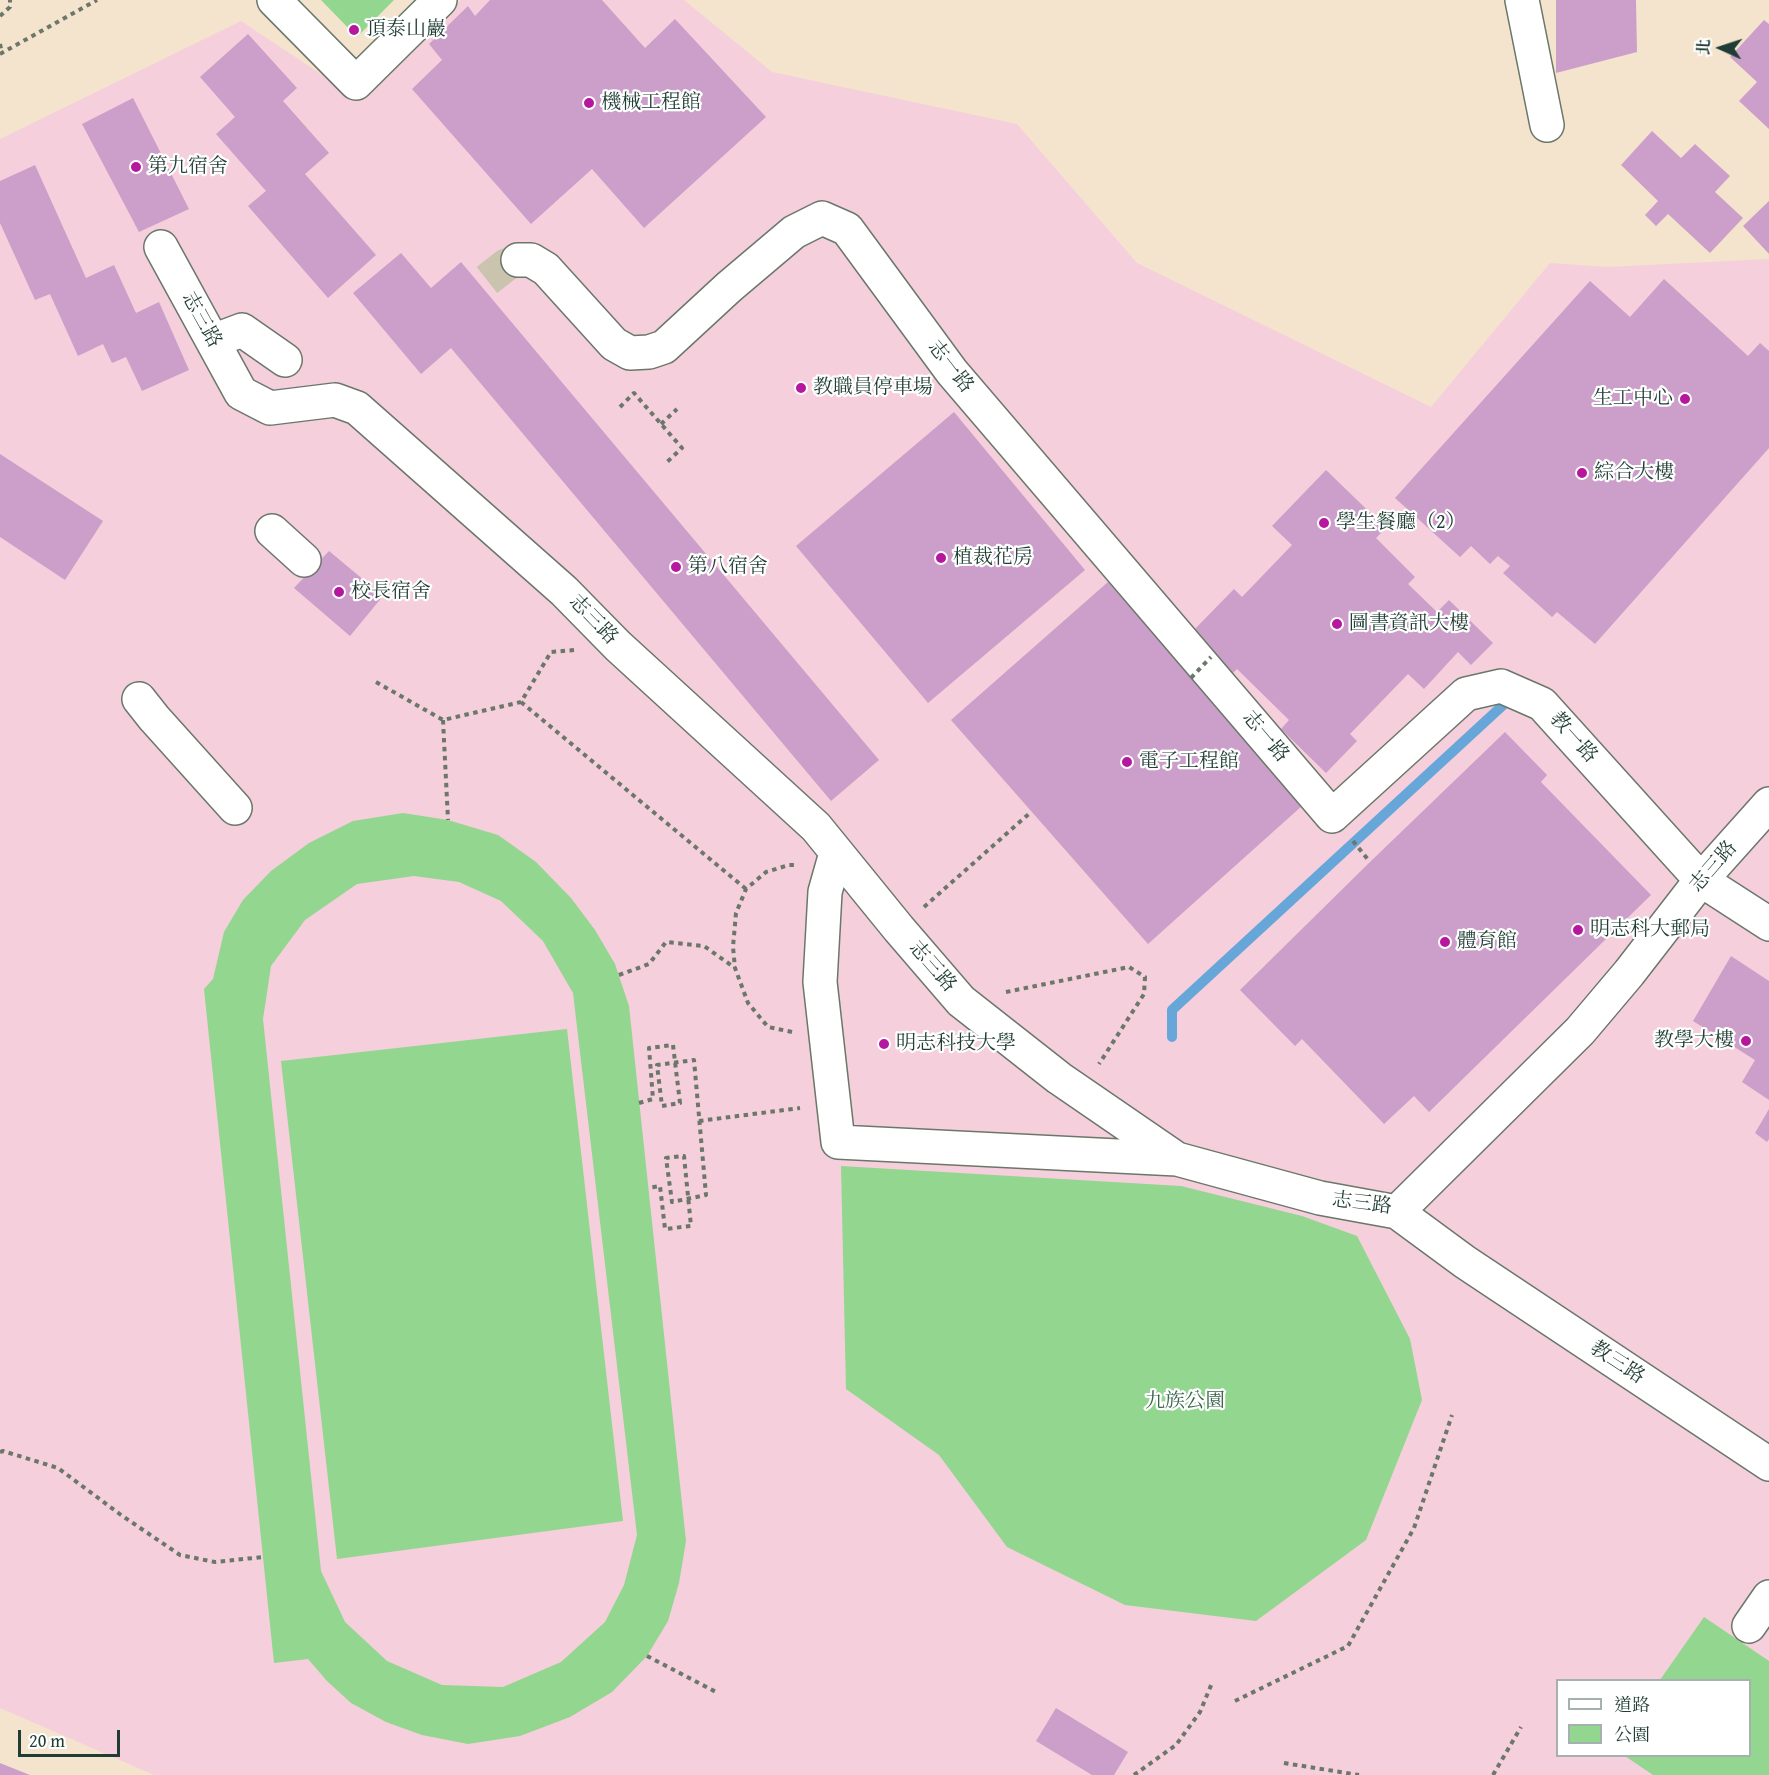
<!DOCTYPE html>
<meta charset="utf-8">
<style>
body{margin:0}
#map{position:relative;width:1769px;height:1775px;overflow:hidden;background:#f5e4cd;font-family:"Gentium Book Plus","Noto Serif TC",serif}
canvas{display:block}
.legend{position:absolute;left:1556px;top:1679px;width:195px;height:78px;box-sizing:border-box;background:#fff;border:2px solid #a5b1ae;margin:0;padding:8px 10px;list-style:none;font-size:18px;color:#1f3d34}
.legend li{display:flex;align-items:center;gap:12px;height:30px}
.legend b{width:30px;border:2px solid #a5b1ae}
.north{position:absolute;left:1691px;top:18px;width:60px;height:60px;-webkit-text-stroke:4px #fff;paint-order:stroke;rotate:273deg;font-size:16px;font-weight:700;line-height:24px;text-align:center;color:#1f3d34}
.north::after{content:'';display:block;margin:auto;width:21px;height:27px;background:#1f3d34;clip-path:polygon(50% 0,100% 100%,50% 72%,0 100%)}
.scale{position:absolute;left:18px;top:1730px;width:102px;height:27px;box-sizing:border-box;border:3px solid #1f3d34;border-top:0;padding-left:8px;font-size:18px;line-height:21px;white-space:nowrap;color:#1f3d34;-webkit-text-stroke:4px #fff;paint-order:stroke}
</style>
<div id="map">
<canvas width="1769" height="1775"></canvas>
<ul class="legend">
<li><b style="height:8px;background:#fff"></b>道路</li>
<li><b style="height:16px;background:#92d68f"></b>公園</li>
</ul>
<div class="north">北</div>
<div class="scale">20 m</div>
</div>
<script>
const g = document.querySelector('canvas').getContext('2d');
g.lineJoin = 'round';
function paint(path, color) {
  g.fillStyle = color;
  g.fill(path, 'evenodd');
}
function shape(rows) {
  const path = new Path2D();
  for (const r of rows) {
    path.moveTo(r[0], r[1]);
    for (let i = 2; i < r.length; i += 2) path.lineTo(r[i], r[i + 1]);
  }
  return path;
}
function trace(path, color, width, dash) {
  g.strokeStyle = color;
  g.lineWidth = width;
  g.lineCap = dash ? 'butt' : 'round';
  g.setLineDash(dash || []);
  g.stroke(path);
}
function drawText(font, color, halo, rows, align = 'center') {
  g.font = font + ' "Gentium Book Plus","Noto Serif TC",serif';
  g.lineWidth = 4.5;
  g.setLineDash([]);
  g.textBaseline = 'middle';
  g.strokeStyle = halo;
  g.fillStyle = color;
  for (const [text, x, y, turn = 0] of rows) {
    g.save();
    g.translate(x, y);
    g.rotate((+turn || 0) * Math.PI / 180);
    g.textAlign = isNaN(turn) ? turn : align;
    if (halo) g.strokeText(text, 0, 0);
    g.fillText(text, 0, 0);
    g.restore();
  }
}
paint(shape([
 [461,0,684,0,772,72,1017,124,1137,263,1431,407,1550,263,1607,267,1769,259,1769,1775,154,1775,0,1708,0,139,241,21,357,98],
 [1558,1680,1750,1680,1750,1756,1558,1756]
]), '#f5cfdb');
paint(shape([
 [321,0,394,0,357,37],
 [403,813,448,820,498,835,536,862,571,898,595,930,615,964,629,1006,686,1541,679,1583,668,1621,647,1656,612,1692,570,1717,520,1736,468,1744,422,1735,386,1722,351,1703,327,1681,308,1659,274,1663,204,989,213,979,224,932,243,900,271,871,309,843,353,821],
 [414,876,459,882,501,901,543,941,573,993,637,1535,624,1585,605,1622,561,1662,503,1687,442,1685,387,1661,345,1622,321,1571,263,1019,271,966,305,920,357,884],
 [567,1029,623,1521,337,1559,281,1061],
 [841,1166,1181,1186,1302,1216,1357,1236,1410,1339,1422,1400,1366,1540,1256,1621,1125,1605,1007,1547,939,1455,846,1389],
 [1704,1617,1769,1661,1769,1775,1653,1775,1625,1756,1750,1756,1750,1680,1660,1680]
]), '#92d68f');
trace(shape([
 [1172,1037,1172,1010,1514,695]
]), '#66a6d9', 10);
paint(shape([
 [490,0,602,0,645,48,675,19,766,117,644,228,592,169,531,224,412,89,442,60,429,44,468,6,475,16],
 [1556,0,1636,0,1637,52,1556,73],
 [1764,20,1769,24,1769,129,1739,101,1757,82,1730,57],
 [248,34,297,88,283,101,329,153,305,174,376,255,328,298,248,206,266,191,216,134,235,117,200,77],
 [133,98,189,209,139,232,82,124],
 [1652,131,1681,158,1695,144,1730,176,1715,192,1743,218,1710,253,1668,214,1656,226,1645,215,1658,201,1621,165],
 [35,165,86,278,114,265,136,313,159,302,189,370,142,391,126,357,112,363,103,344,78,356,50,294,35,300,0,223,0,181],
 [1769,201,1769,254,1743,226],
 [401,253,431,288,461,262,879,760,831,801,451,348,421,374,353,293],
 [1664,279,1748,356,1760,343,1769,351,1769,448,1595,644,1557,612,1552,617,1503,573,1510,566,1498,556,1490,564,1471,546,1460,557,1395,498,1590,281,1630,317],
 [954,412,1085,570,928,703,796,546],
 [0,454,103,521,65,580,0,537],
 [1326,470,1386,528,1376,538,1415,577,1408,584,1437,612,1449,600,1493,643,1471,665,1458,652,1424,689,1408,674,1350,734,1357,741,1326,773,1281,729,1289,720,1237,669,1230,676,1189,635,1234,589,1242,597,1292,545,1272,526],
 [329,551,383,596,350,636,294,588],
 [1108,582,1303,805,1148,944,951,720],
 [1505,732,1547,775,1541,782,1651,895,1429,1112,1414,1096,1384,1124,1302,1039,1295,1046,1240,990,1370,862],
 [1731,956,1769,981,1769,1100,1742,1082,1755,1060,1693,1021],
 [1769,1109,1769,1139,1767,1142,1755,1133],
 [1056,1708,1128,1752,1114,1775,1092,1775,1036,1741],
 [0,1763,30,1775,0,1775]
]), '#cc9fca');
trace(shape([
 [487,280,506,265,518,260]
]), '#cac3ae', 33, [33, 16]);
const minor = shape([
 [274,0,356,83,440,0],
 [1522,0,1547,125],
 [161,247,241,393,270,408,335,400,357,408,564,591,618,646,816,827,899,929,961,1001,1059,1078,1177,1159,1320,1198,1397,1212,1580,1031,1629,973,1701,880,1769,804],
 [518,260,531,260,546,269,614,344,630,353,649,352,664,347,729,287,794,232,822,218,847,229,952,372,1332,816,1466,694,1501,686,1542,704,1701,880,1769,924],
 [213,341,242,330,285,360],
 [272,531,304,560],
 [139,699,154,718,235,808],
 [836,853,825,892,820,982,838,1142,1177,1159],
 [1397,1212,1465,1262,1769,1464],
 [1749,1626,1769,1597]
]);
trace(minor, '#6a776a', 36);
trace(shape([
 [0,16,10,7,10,0],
 [0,44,2,53],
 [0,54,97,0],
 [620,407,634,393,682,448,667,462],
 [661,424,677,409],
 [376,682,443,720,521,702,551,652,574,650],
 [521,702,746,889],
 [443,720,448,820],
 [1353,841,1370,862],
 [924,907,1031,812],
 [619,975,649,964,666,942,704,946,735,968],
 [1006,992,1129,967,1145,977,1144,994,1099,1064],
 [792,1032,768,1027,748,1003,735,968,733,947,736,913,746,889,766,872,789,865,797,865],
 [639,1103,653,1099,649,1048,673,1045,680,1103,662,1106,657,1065,694,1060,706,1195,672,1202,666,1158,684,1156,691,1226,665,1229,660,1186,648,1188],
 [699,1121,800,1108],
 [0,1452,3,1451,58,1468,121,1515,180,1555,215,1562,263,1557],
 [647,1656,718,1693],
 [1235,1701,1348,1646,1414,1528,1452,1415],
 [1284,1763,1359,1775],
 [1134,1775,1176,1745,1200,1712,1212,1683],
 [1493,1775,1521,1727]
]), '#6a776a', 4, [4.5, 4.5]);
trace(minor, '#fff', 33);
trace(shape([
 [1191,678,1211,657]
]), '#6a776a', 4, [4.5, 4.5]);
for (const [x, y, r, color] of [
 [354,30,6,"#b5179e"],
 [589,103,6,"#b5179e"],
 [136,167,6,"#b5179e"],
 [801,388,6,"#b5179e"],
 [1685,399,6,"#b5179e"],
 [1582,473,6,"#b5179e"],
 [1324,523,6,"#b5179e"],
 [941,558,6,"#b5179e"],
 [676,567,6,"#b5179e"],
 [339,592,6,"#b5179e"],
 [1337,624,6,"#b5179e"],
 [1127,762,6,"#b5179e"],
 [1578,930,6,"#b5179e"],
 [1445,942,6,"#b5179e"],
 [1746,1041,6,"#b5179e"],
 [884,1044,6,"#b5179e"]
]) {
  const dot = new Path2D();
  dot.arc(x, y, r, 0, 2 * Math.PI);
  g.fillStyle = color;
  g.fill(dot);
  trace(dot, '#fff', 2);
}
drawText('20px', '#1f3d34', '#fff', [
 ["頂泰山巖",366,30],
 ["機械工程館",601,103],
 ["第九宿舍",148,167],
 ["教職員停車場",813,388],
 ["生工中心",1673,399,"right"],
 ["綜合大樓",1594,473],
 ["學生餐廳（2）",1336,523],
 ["植裁花房",953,558],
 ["第八宿舍",688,567],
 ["校長宿舍",351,592],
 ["圖書資訊大樓",1349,624],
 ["電子工程館",1139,762],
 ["明志科大郵局",1590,930],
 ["體育館",1457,942],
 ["教學大樓",1734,1041,"right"],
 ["明志科技大學",896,1044]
], 'left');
drawText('20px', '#1f3d34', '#fff', [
 ["志三路",201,320,61],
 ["志一路",950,367,52],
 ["志三路",593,620,46],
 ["志一路",1265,737,50],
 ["教一路",1573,738,48],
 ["志三路",1714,867,-49],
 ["志三路",932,967,49],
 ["志三路",1362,1204,7],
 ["教三路",1617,1363,33]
]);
drawText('20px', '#3c634b', '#fff', [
 ["九族公園",1185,1402]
]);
</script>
